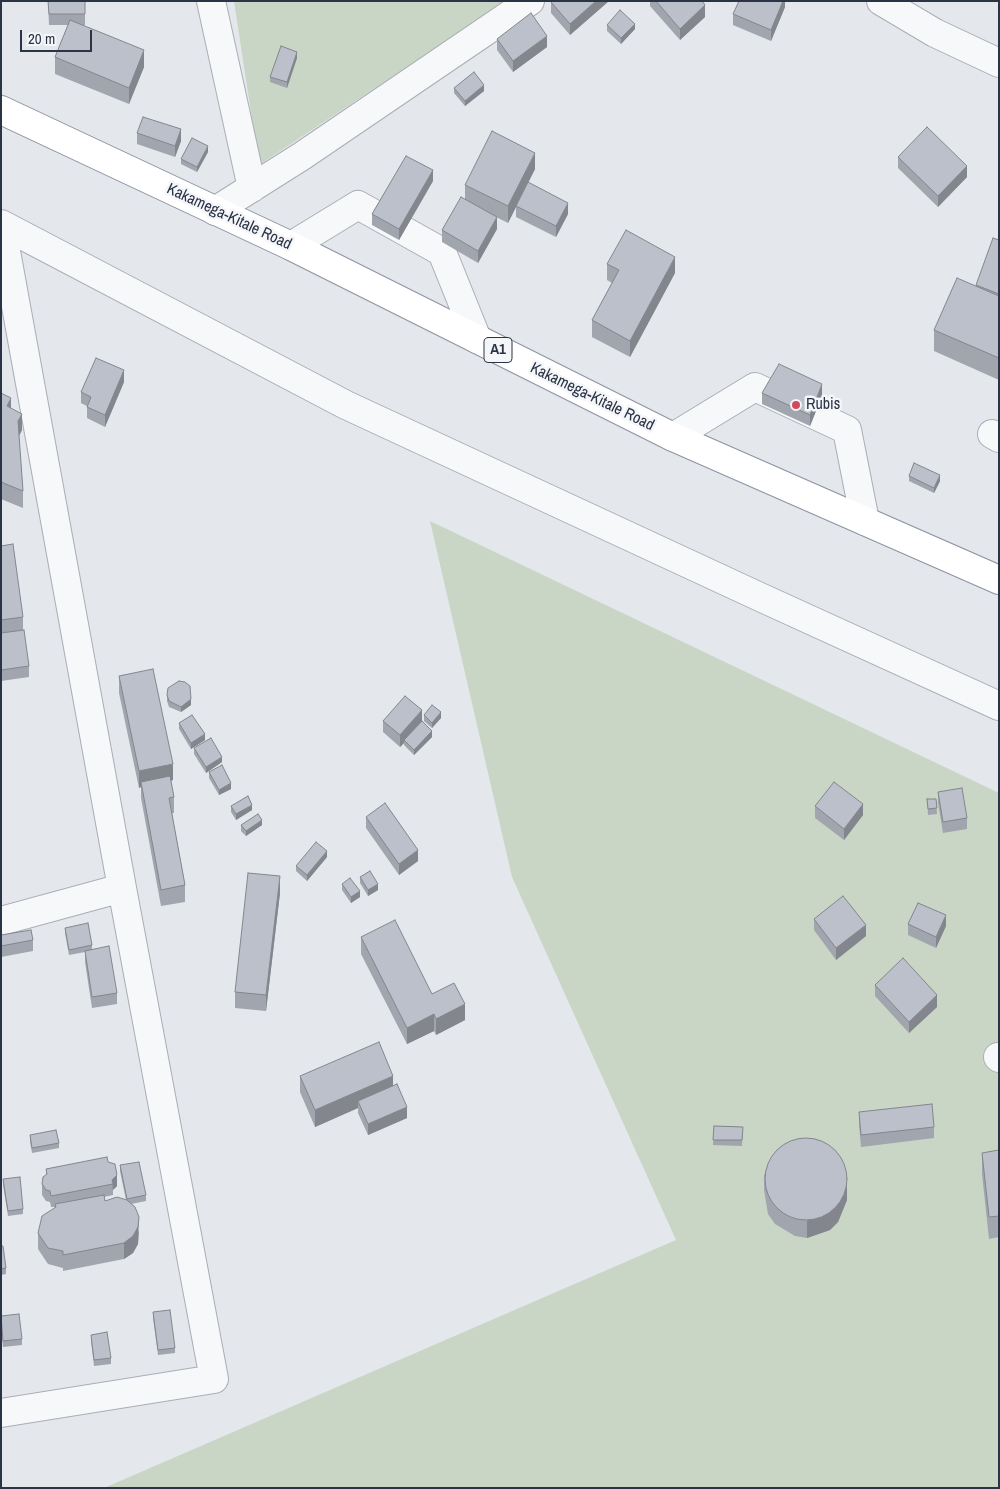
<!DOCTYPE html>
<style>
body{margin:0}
#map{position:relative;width:1000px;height:1489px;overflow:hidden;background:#e4e7ec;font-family:"Archivo Narrow",sans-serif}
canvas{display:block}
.frame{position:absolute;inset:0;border:2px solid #2b3445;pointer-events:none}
.scale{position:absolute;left:20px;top:30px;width:72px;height:22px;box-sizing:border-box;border:2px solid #2b3445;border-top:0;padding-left:6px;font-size:15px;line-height:18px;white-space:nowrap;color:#2b3445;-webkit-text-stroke:4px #f4f6f9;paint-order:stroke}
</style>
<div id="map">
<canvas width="1000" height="1489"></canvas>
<div class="frame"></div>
<div class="scale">20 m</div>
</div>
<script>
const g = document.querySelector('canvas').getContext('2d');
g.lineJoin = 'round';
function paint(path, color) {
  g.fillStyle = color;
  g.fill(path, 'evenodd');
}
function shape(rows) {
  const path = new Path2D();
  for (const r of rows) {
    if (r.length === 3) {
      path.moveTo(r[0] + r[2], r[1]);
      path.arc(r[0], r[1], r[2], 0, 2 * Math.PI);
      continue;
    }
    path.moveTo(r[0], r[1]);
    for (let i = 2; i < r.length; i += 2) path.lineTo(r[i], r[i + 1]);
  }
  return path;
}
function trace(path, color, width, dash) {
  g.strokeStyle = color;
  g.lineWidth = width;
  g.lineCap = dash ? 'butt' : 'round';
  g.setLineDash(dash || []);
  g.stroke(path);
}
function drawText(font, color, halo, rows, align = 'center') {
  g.font = font + ' "Archivo Narrow",sans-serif';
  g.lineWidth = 5;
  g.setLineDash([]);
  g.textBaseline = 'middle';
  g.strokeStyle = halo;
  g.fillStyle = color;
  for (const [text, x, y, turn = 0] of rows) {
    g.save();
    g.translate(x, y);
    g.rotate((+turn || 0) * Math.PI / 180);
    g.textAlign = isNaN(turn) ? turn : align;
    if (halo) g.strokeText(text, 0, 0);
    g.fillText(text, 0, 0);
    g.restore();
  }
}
paint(shape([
 [234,1,506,1,259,165],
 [430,521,999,793,999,1488,104,1488,676,1240,512,877]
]), '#c9d6c5');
const minor = shape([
 [211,1,252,188],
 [881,1,935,33,999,63],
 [215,211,302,156,530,1],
 [1,224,346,405,760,597,999,706],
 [1,224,122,888],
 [291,246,358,205,442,252,477,339],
 [992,434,999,438],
 [673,437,755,387,847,430,865,521],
 [1,921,122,888,214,1379,1,1413],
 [998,1057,999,1058]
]);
const highway = shape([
 [1,110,291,246,673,437,999,580]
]);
trace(minor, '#a9aeb7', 30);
trace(highway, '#8b94a3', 30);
trace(minor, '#f7f8fa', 28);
trace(highway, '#fff', 28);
paint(shape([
 [48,1,85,1,85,25,83,25,144,67,129,104,55,74,55,57,68,25,49,25],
 [609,1,570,35,551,13,551,2],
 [650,1,702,1,705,17,680,40,650,6],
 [785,1,785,7,771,41,733,25,733,14],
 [607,25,635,29,621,44,607,31],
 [497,39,547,47,513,72,497,50],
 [297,58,287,88,270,82,270,77],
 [454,88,484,91,465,106,454,93],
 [137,133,181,141,175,157,137,144],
 [208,152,197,172,181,164,181,159],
 [898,157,967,177,938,207,898,168],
 [535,169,528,183,568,214,556,237,516,217,516,207,508,223,496,217,497,229,478,263,442,242,442,230,465,199,465,185],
 [433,181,399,240,372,225,372,214],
 [999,240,999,380,934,351,934,330,976,286],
 [607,264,675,273,630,357,592,337,592,320,612,283,607,280],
 [124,382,105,427,87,418,87,406,81,403,81,392],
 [1,393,11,409,22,430,19,435,23,491,23,508,1,499],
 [762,393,822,396,810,426,762,404],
 [909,476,940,481,934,493,909,481],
 [1,546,23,617,23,630,29,666,29,677,1,681],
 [119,676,173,780,171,781,174,797,174,813,172,813,185,885,185,902,161,906,141,798,141,787,139,788,119,693],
 [167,695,191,705,181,712,169,707,167,701],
 [424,715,441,718,432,728,424,721],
 [383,721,422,721,432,737,414,755,404,745,404,743,400,747,383,732],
 [179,723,205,740,191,749,179,729],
 [194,748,222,762,206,773,194,754],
 [209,772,231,789,219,795,209,778],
 [938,792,967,818,967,829,943,833,938,803],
 [927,799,936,799,937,814,928,815],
 [231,806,252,810,236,820,231,812],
 [815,806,863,815,844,840,815,818],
 [366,817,418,861,399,875,366,828],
 [241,825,262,825,246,836,241,831],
 [327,857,307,881,296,871,296,866],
 [360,877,378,890,368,896,360,883],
 [342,884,360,897,351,903,342,890],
 [280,893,266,1011,235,1008,235,992],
 [814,919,866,936,836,960,814,930],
 [908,924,946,926,936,948,908,935],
 [65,928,92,945,92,949,117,993,117,1004,92,1008,85,962,85,952,69,955,65,933],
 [1,935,33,940,33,951,1,957],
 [361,937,432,994,465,1020,436,1035,434,1031,407,1044,361,954],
 [875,985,937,1007,909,1033,875,996],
 [300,1076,393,1086,407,1118,368,1135,358,1113,358,1108,315,1127,300,1092],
 [859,1112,934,1127,934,1138,861,1147,859,1124],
 [714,1126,743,1127,742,1146,713,1145],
 [30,1135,59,1143,59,1148,32,1153,30,1141],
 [999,1150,999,1237,989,1239,982,1174,982,1153],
 [108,1162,117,1186,113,1190,113,1195,104,1197,105,1201,126,1200,120,1171,120,1165,146,1195,146,1201,131,1204,139,1233,138,1244,133,1253,124,1259,63,1271,63,1268,48,1264,38,1249,38,1233,55,1208,55,1207,51,1207,50,1202,46,1201,42,1195,42,1184,46,1175,46,1169],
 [764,1174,847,1200,838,1222,830,1230,807,1238,795,1236,775,1224,768,1214,764,1190],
 [3,1179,23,1209,23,1214,8,1216,3,1185],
 [1,1246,6,1268,6,1274,1,1275],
 [153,1312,175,1348,175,1353,158,1355,153,1318],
 [1,1316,22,1339,22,1345,3,1347,1,1330],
 [91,1335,111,1358,111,1364,94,1366,91,1341]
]), '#a1a5ae');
paint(shape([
 [596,1,609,1,570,35,570,24],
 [783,1,785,1,785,7,771,41,771,30],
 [705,5,705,17,680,40,680,29],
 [635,24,635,29,621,44,621,38],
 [547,36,547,47,513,72,513,61],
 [144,50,144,67,129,104,129,88],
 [297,52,297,58,287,88,287,82],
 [484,85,484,91,465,106,465,101],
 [181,129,181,141,175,157,175,146],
 [208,146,208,152,197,172,197,167],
 [535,153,535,169,508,223,508,206],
 [967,166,967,177,938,207,938,196],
 [433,170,433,181,399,240,399,229],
 [568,203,568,214,556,237,556,226],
 [497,217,497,229,478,263,478,251],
 [675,257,675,273,630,357,630,341],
 [124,370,124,382,105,427,105,415],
 [822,384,822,396,810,426,810,415],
 [11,398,11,415,7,406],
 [22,414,22,430,18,438,18,421],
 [940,475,940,481,934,493,934,488],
 [191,699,191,705,181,712,181,707],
 [422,710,422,722,404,740,404,743,400,747,400,735],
 [441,712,441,718,432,728,432,723],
 [432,731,432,737,414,755,414,750],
 [205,734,205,740,191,749,191,743],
 [222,757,222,762,206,773,206,767],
 [173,764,173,780,142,787,141,782,141,787,139,788,139,771],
 [231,783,231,789,219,795,219,790],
 [863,804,863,815,844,840,844,829],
 [252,805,252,810,236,820,236,814],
 [262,820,262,825,246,836,246,831],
 [418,850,418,861,399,875,399,864],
 [327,851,327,857,307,881,307,875],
 [280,876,280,893,266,1011,266,995],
 [378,884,378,890,368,896,368,890],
 [360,891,360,897,351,903,351,897],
 [946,915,946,926,936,948,936,937],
 [866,925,866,936,836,960,836,948],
 [937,995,937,1007,909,1033,909,1022],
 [465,1004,465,1020,436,1035,436,1019],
 [434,1014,434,1031,407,1044,407,1028],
 [393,1076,393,1093,358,1101,358,1108,315,1127,315,1110],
 [407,1107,407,1118,368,1135,368,1124],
 [117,1175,117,1186,113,1190,112,1180],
 [847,1184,847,1200,838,1222,830,1230,807,1238,807,1221],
 [139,1217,138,1244,133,1253,124,1259,124,1243]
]), '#83868d');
const building = shape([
 [48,1,85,1,85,14,49,14,48,1],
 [552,1,596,1,570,24,551,2,552,1],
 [656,1,702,1,705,5,680,29,656,1],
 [739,1,783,1,771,30,733,14,739,1],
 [620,10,635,24,621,38,607,25,620,10],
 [531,13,547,36,513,61,497,39,531,13],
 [70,20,144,50,129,88,55,57,70,20],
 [281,46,297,52,287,82,270,77,281,46],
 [474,72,484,85,465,101,454,88,474,72],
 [143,117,181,129,175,146,137,133,143,117],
 [927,127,967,166,938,196,898,157,927,127],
 [492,131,535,153,508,206,465,185,492,131],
 [192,138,208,146,197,167,181,159,192,138],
 [406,156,433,170,399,229,372,214,406,156],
 [528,182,568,203,556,226,516,206,528,182],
 [461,197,497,217,478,251,442,230,461,197],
 [626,230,675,257,630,341,592,320,619,270,607,264,626,230],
 [993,238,999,240,999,294,976,285,993,238],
 [957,278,999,296,999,358,934,330,957,278],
 [96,358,124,370,105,415,87,407,91,397,81,392,96,358],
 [779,364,822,384,810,415,762,393,779,364],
 [1,393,11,398,7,406,22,414,18,421,23,491,1,482,1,393],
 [914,463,940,475,934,488,909,476,914,463],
 [13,544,23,617,1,620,1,546,13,544],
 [24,630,29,666,1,670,1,633,24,630],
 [153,669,173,764,139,771,119,676,153,669],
 [179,681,185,682,190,686,191,699,181,707,169,701,167,695,168,688,179,681],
 [405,696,422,710,400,735,383,721,405,696],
 [432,705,441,712,432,723,424,715,432,705],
 [192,715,205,734,191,743,179,723,192,715],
 [422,721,432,731,414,750,404,740,422,721],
 [211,738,222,757,206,767,194,748,211,738],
 [222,765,231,783,219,790,209,772,222,765],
 [170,776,174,797,169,798,185,885,161,890,141,782,170,776],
 [834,782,863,804,844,829,815,806,834,782],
 [962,788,967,818,943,822,938,792,962,788],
 [248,796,252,805,236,814,231,806,248,796],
 [927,799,936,799,937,808,928,809,927,799],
 [385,803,418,850,399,864,366,817,385,803],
 [258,814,262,820,246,831,241,825,258,814],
 [316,842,327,851,307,875,296,866,316,842],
 [370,871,378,884,368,890,360,877,370,871],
 [248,873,280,876,266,995,235,992,248,873],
 [350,878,360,891,351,897,342,884,350,878],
 [843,896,866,925,836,948,814,919,843,896],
 [918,903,946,915,936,937,908,924,918,903],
 [395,920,432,994,454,983,465,1004,436,1019,434,1014,407,1028,361,937,395,920],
 [88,923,92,945,69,950,65,928,88,923],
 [31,930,33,940,1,946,1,935,31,930],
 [109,946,117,993,92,997,85,951,109,946],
 [903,958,937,995,909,1022,875,985,903,958],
 [379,1042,393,1076,315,1110,300,1076,379,1042],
 [397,1084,407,1107,368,1124,358,1101,397,1084],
 [932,1104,934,1127,861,1135,859,1112,932,1104],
 [714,1126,743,1127,742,1140,713,1140,714,1126],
 [56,1130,59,1143,32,1148,30,1135,56,1130],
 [806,1179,41],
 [999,1150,999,1216,989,1217,982,1153,999,1150],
 [107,1157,108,1162,115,1164,117,1175,112,1180,113,1184,51,1196,50,1191,46,1190,42,1184,43,1177,47,1174,46,1169,107,1157],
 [139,1162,146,1195,127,1199,120,1165,139,1162],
 [20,1177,23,1209,8,1211,3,1179,20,1177],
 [104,1195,105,1201,117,1197,127,1200,135,1207,139,1217,138,1227,133,1236,124,1243,63,1255,63,1251,48,1248,38,1233,42,1216,56,1207,55,1204,104,1195],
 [1,1246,3,1246,6,1268,1,1269,1,1246],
 [170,1310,175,1348,158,1350,153,1312,170,1310],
 [19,1314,22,1339,3,1341,1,1316,19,1314],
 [107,1332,111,1358,94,1360,91,1335,107,1332]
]);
paint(building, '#bbc0ca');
trace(building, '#83868d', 1);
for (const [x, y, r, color] of [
 [796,405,5,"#d1495b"]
]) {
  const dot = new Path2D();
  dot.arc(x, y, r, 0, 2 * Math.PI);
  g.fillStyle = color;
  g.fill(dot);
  trace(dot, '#f4f6f9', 2);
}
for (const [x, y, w] of [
 [498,350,28]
]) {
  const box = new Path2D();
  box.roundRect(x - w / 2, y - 12.5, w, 25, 4);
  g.fillStyle = '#f4f6f9';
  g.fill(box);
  trace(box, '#2b3445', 1);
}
drawText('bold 15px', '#2b3445', null, [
 ["A1",498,350]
]);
drawText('16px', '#2b3445', '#f4f6f9', [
 ["Kakamega-Kitale Road",229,217,25],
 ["Kakamega-Kitale Road",592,397,26]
]);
drawText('16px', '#2b3445', '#f4f6f9', [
 ["Rubis",806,405]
], 'left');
</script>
